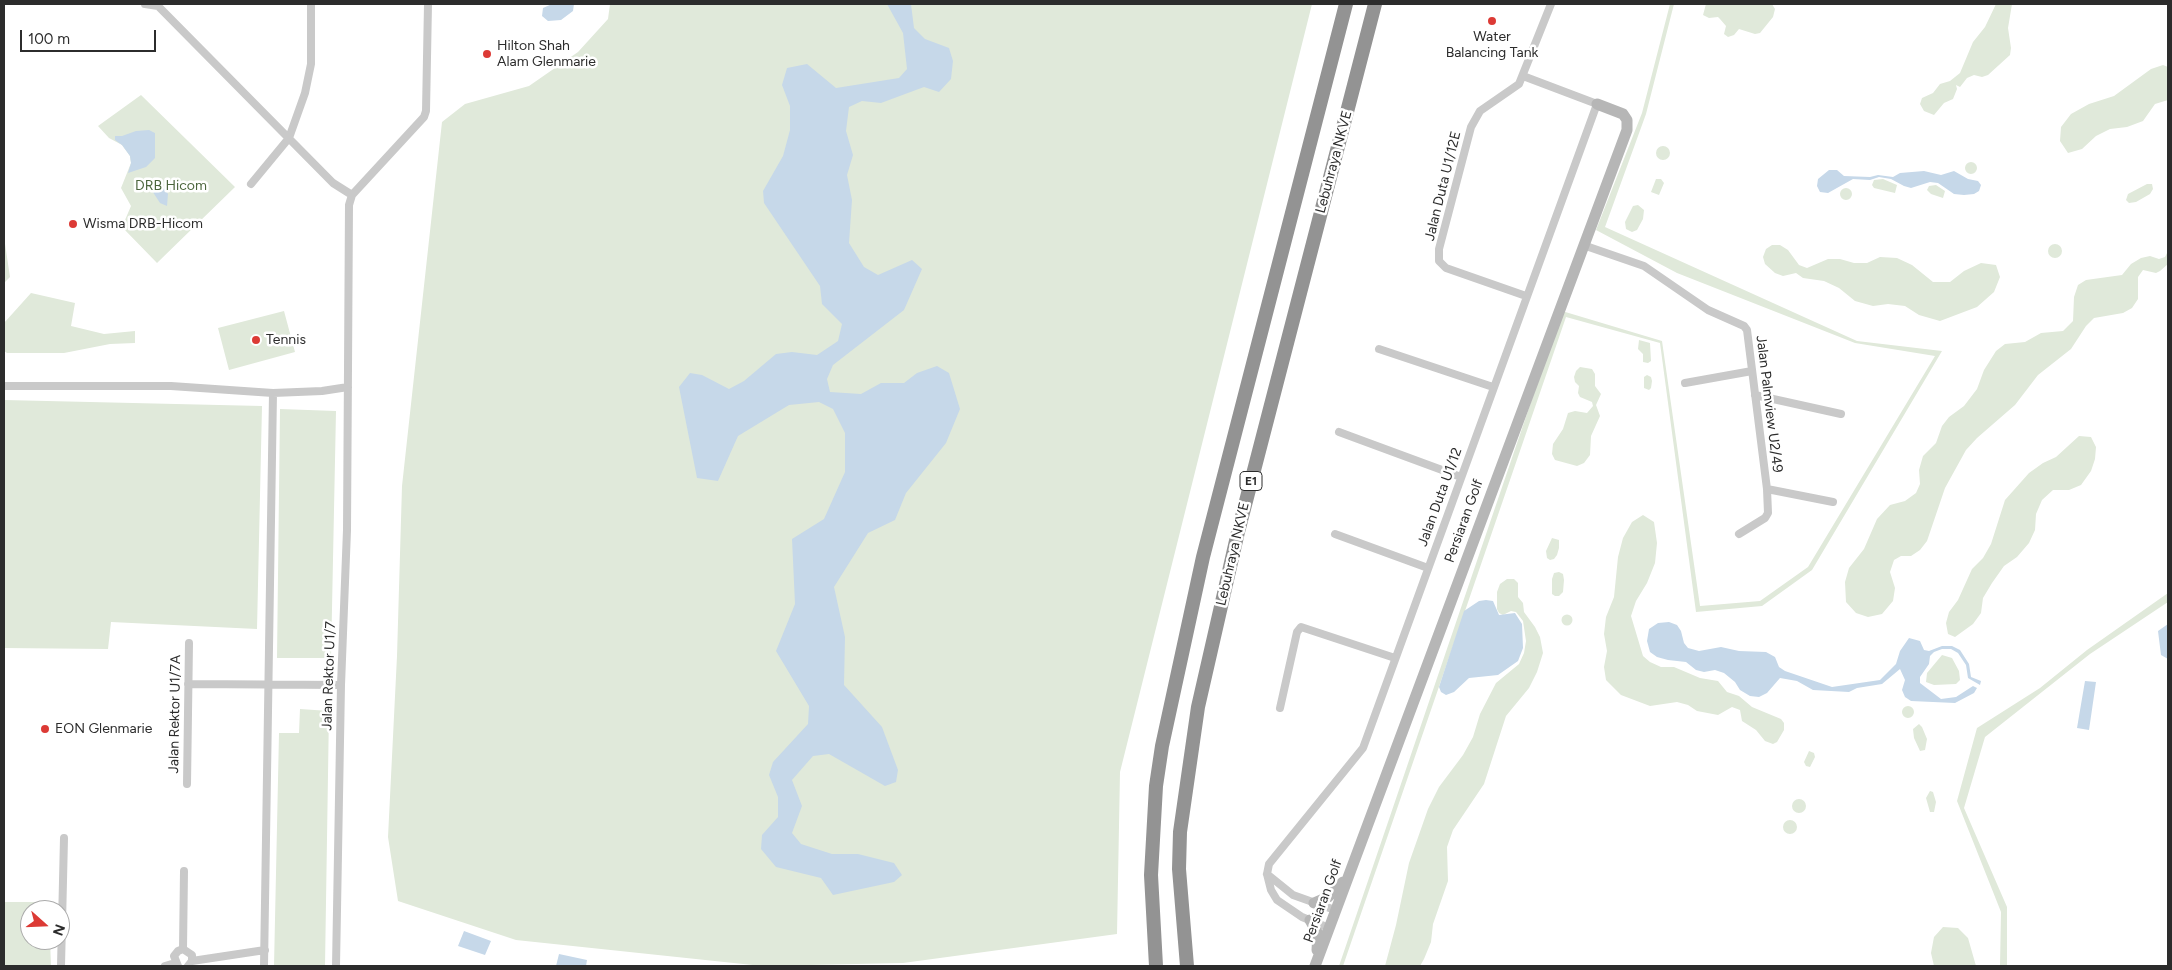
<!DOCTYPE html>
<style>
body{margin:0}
#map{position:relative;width:2172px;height:970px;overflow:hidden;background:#fff;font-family:Figtree,sans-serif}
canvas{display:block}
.frame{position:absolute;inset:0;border:5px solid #2c2c2c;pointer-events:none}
.north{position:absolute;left:20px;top:900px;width:50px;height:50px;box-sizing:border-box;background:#fff;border:1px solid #ababab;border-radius:50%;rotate:110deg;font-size:14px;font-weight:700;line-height:20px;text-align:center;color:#2c2c2c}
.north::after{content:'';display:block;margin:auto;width:18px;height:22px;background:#dc3a35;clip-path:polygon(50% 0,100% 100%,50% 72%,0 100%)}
.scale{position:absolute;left:20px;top:30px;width:136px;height:22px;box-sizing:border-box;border:2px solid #2c2c2c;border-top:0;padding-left:6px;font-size:15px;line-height:18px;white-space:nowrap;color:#2c2c2c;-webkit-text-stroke:4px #fff;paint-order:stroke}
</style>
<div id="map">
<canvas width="2172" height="970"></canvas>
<div class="frame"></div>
<div class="north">N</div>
<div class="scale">100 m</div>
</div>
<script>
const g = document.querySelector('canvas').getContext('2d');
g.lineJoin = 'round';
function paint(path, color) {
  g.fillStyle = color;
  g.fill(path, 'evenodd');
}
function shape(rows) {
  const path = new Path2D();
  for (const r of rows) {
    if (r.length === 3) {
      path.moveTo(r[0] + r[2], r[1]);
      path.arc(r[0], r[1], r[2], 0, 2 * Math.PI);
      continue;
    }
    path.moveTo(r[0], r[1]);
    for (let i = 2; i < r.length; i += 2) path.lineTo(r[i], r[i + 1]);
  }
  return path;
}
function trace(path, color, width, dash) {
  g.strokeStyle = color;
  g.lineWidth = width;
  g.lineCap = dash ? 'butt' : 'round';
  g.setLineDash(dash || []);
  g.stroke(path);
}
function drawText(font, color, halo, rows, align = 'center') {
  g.font = font + ' Figtree,sans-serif';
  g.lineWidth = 5;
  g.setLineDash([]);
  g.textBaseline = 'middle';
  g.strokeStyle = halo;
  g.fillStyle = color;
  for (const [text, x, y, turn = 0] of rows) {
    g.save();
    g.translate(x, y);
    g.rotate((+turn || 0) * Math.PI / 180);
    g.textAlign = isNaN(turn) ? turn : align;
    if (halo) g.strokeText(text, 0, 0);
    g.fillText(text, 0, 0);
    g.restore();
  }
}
paint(shape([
 [610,4,1312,4,1120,772,1117,934,903,963,762,966,516,940,398,901,388,837,397,656,402,486,442,122,465,104,529,86,578,52,608,19],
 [1670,4,1674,4,1646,114,1605,227,1857,341,1942,351,1812,570,1762,606,1696,612,1660,343,1566,317,1343,966,1339,966,1562,311,1662,341,1700,606,1760,601,1808,567,1935,356,1855,343,1677,273,1596,230,1642,113],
 [1706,4,1772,4,1775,9,1773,17,1760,33,1755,34,1739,29,1734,35,1728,37,1724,34,1726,26,1720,19,1718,17,1709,18,1703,15],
 [1996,4,2012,4,2008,28,2011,48,2010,55,1988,75,1982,77,1974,75,1967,78,1960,87,1956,85,1957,89,1953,99,1944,103,1934,115,1924,111,1920,104,1922,98,1933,93,1940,84,1950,81,1960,73,1973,42,1985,27],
 [2163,65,2168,67,2168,100,2155,104,2143,121,2127,127,2110,129,2096,136,2082,149,2068,153,2060,141,2061,127,2071,114,2089,104,2114,96,2151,69],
 [141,95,235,187,157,263,122,227,131,206,121,188,131,163,130,156,122,145,109,138,98,126],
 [1663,153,7],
 [1971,168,6],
 [1656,179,1661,179,1664,183,1659,195,1651,192],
 [1883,179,1897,185,1895,193,1874,188,1872,185,1874,180],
 [2147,184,2152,184,2153,189,2150,194,2136,202,2129,203,2126,200,2128,194],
 [1936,185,1945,191,1943,198,1931,194,1927,190,1929,186],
 [1846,194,6],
 [1638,205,1644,210,1643,219,1637,230,1632,232,1626,229,1625,222,1633,206],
 [4,237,10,277,4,283],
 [2055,251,7],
 [1772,245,1780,245,1788,250,1799,265,1807,268,1828,259,1840,259,1854,263,1867,263,1880,257,1897,258,1912,265,1933,282,1950,282,1964,271,1981,263,1996,265,2000,277,1994,292,1977,307,1940,321,1919,315,1905,306,1888,304,1873,306,1855,301,1839,288,1824,281,1803,278,1796,273,1783,276,1775,273,1765,264,1763,257,1766,249],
 [2168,251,2168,264,2160,271,2156,273,2143,270,2138,277,2138,299,2132,308,2123,313,2094,318,2086,326,2071,349,2038,375,2015,405,1977,438,1966,450,1945,488,1927,541,1920,550,1911,556,1901,556,1894,560,1890,572,1895,588,1893,601,1882,614,1868,617,1856,613,1846,602,1845,582,1849,568,1864,549,1877,519,1890,505,1905,501,1916,493,1920,484,1919,470,1923,456,1936,443,1942,426,1949,417,1964,406,1977,389,1984,370,1996,351,2005,344,2025,342,2041,333,2063,331,2073,321,2074,297,2078,285,2086,280,2122,275,2131,264,2141,258,2150,256,2159,259,2165,257],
 [31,293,75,303,71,326,104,334,135,331,135,343,110,344,64,353,7,353,4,351,4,323],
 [284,311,295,352,229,370,218,328],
 [1639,340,1650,343,1651,361,1648,363,1643,362,1643,354,1638,349],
 [1580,367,1592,369,1595,374,1595,386,1601,394,1596,405,1600,416,1591,436,1590,455,1584,463,1577,466,1555,460,1552,454,1553,444,1563,429,1568,413,1575,411,1587,413,1593,406,1592,402,1580,397,1578,393,1579,386,1575,382,1574,377,1576,371],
 [1647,375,1651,377,1652,381,1651,388,1649,390,1644,388,1644,377],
 [4,400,262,406,257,629,111,622,108,649,4,648],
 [280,409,336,411,331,658,277,658],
 [2079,436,2091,437,2096,447,2095,459,2091,471,2081,485,2069,490,2053,490,2042,500,2036,514,2035,530,2029,543,2017,557,2004,566,1992,583,1983,598,1981,613,1973,624,1955,637,1948,634,1946,623,1949,612,1958,600,1972,569,1983,558,1991,544,2005,500,2029,473,2043,463,2056,457],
 [1643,515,1654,522,1657,543,1655,563,1647,583,1636,601,1631,616,1643,656,1650,662,1661,667,1674,667,1700,678,1718,681,1727,692,1739,696,1752,707,1781,719,1784,723,1784,730,1777,742,1773,744,1765,741,1756,730,1742,721,1740,710,1732,707,1718,715,1697,711,1688,705,1677,702,1650,706,1621,695,1606,680,1604,667,1607,651,1604,634,1606,617,1614,597,1618,557,1623,538,1632,522],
 [1552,538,1559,540,1559,548,1557,555,1554,559,1550,560,1547,558,1546,551],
 [1559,572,1563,574,1564,580,1563,592,1559,596,1555,596,1552,594,1552,579,1554,573],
 [1507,579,1514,579,1518,583,1518,597,1523,603,1524,612,1535,627,1540,637,1543,653,1537,672,1529,688,1506,716,1484,784,1453,830,1447,847,1448,881,1433,924,1431,942,1424,959,1420,966,1385,966,1396,925,1409,863,1428,809,1439,787,1463,755,1473,737,1480,714,1496,683,1519,664,1524,653,1526,641,1523,621,1516,612,1511,611,1503,615,1499,613,1497,609,1497,592,1500,584],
 [2168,593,2168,602,2090,654,1985,737,1964,808,2007,907,2007,966,2000,966,2001,912,1957,801,1977,728,2040,688,2087,650],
 [1567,620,5.5],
 [1942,655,1952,658,1959,671,1960,680,1956,684,1934,685,1926,682,1927,673],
 [1908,712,6],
 [300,709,329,711,325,966,274,966,279,733,299,733],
 [1919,724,1922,727,1927,739,1925,750,1920,751,1914,738,1913,729],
 [1809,751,1814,753,1815,757,1810,767,1806,766,1804,762],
 [1930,791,1933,792,1936,802,1934,812,1930,812,1926,798],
 [1799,806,7],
 [1790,827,7],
 [4,902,49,902,50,910,30,910,30,940,50,940,51,966,5,966],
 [1943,927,1958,928,1968,938,1976,966,1934,966,1931,953,1934,937]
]), '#e0e9da');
paint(shape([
 [552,4,574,4,573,11,561,20,548,21,542,16,543,8],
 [887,4,911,4,914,28,925,39,949,48,953,61,951,79,939,92,924,87,881,103,862,101,849,107,846,131,853,155,847,175,852,200,849,243,864,267,878,275,912,260,922,269,904,310,833,365,827,379,830,392,861,394,881,383,904,383,917,373,937,366,949,373,960,409,946,443,906,493,895,520,868,533,834,587,845,637,844,685,882,727,898,770,896,782,885,786,829,754,813,756,792,780,802,806,792,833,801,844,832,854,858,854,894,863,902,875,894,882,833,895,821,878,776,867,761,849,762,835,778,817,778,797,769,775,773,762,808,724,809,706,776,651,795,604,792,539,824,519,845,472,845,433,833,409,819,402,789,405,738,436,718,481,697,478,679,387,690,373,702,375,729,389,744,381,776,354,792,352,817,355,838,341,842,324,822,304,820,286,764,203,763,191,783,156,790,130,790,106,782,85,787,68,807,64,836,88,899,78,907,69,903,33],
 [149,130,155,133,155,158,146,167,128,173,131,163,130,156,122,145,115,140,115,136,122,136,136,131],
 [1829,170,1837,170,1844,176,1870,177,1878,175,1893,177,1900,173,1924,171,1941,175,1954,171,1968,179,1978,181,1981,185,1979,191,1974,194,1964,195,1954,194,1938,183,1930,182,1911,188,1904,186,1891,179,1879,177,1870,180,1853,179,1828,193,1820,192,1817,186,1818,179],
 [152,184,159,184,165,189,168,194,167,206,160,203,149,186],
 [1486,600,1493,601,1499,615,1515,613,1522,624,1523,648,1518,661,1498,675,1469,678,1454,692,1446,695,1441,692,1439,687,1464,611,1479,601],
 [1669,622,1677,625,1681,631,1684,643,1688,648,1699,651,1721,647,1739,651,1766,652,1775,657,1779,667,1785,671,1832,687,1880,680,1896,664,1900,651,1909,638,1920,641,1924,650,1929,651,1942,646,1952,646,1960,650,1969,664,1971,677,1981,681,1980,685,1968,678,1966,665,1958,653,1951,649,1942,649,1934,652,1930,656,1929,664,1920,677,1920,683,1941,699,1956,697,1973,686,1977,688,1974,693,1955,703,1911,701,1905,697,1902,690,1905,680,1900,669,1882,684,1857,688,1849,692,1813,690,1797,681,1780,678,1767,693,1759,697,1750,696,1740,690,1735,682,1724,673,1715,670,1704,672,1696,670,1686,662,1668,660,1657,657,1650,652,1647,641,1649,629,1658,623],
 [2168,624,2168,659,2161,655,2158,631],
 [2085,681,2096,682,2089,730,2077,728],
 [464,931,491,941,485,955,458,946],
 [559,954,587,960,586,966,556,966]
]), '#c6d8e9');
trace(shape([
 [145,4,158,6,333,183,352,195],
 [251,184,289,138,305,93,311,64,311,4],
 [1583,245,1644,266,1708,310,1744,326,1747,330,1767,489,1768,513,1765,518,1739,534],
 [1526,296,1446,268,1439,261,1439,249,1471,127,1480,111,1519,84,1551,4],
 [1379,349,1493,387],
 [1685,383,1752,371],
 [4,386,171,386,273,393,322,391,348,387],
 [1755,395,1841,414],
 [1339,432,1461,477],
 [1767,489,1833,502],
 [1335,534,1428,568],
 [188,684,341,685],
 [1280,708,1297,632,1301,627,1395,658],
 [187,784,189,643],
 [1267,874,1293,895,1335,910],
 [1329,928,1302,917,1277,900,1271,890,1267,874,1269,864,1363,748,1597,104,1523,76],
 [183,949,184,871],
 [192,961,265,950],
 [61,966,64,838],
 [165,966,175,963],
 [178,966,174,956,178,951,183,949,192,955,192,961,188,966],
 [264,966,273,393],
 [336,966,341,685,347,530,349,205,352,195,424,117,426,111,428,4]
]), '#c9c9c9', 8);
trace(shape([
 [1314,903,1328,897,1343,882],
 [1310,920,1318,934,1317,950],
 [1315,966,1627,130,1627,120,1623,114,1597,104]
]), '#b6b6b6', 11);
trace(shape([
 [1156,966,1151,875,1156,786,1162,746,1203,557,1346,4],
 [1187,966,1179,869,1180,832,1198,707,1238,532,1375,4]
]), '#939393', 14);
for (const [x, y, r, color] of [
 [1492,21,5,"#dc3a35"],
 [487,54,5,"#dc3a35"],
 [73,224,5,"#dc3a35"],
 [256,340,5,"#dc3a35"],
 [45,729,5,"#dc3a35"]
]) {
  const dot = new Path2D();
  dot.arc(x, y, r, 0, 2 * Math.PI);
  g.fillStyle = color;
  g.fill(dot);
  trace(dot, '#fff', 2);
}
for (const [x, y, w] of [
 [1251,481,22]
]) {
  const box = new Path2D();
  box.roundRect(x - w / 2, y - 9.5, w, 19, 4);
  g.fillStyle = '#fff';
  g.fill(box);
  trace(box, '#2c2c2c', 1);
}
drawText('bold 12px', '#2c2c2c', null, [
 ["E1",1251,481]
]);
drawText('14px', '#2c2c2c', '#fff', [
 ["Water",1492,37,"center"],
 ["Balancing Tank",1492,53,"center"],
 ["Hilton Shah",497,46],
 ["Alam Glenmarie",497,62],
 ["Wisma DRB-Hicom",83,224],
 ["Tennis",266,340],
 ["EON Glenmarie",55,729]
], 'left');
drawText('14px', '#2c2c2c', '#fff', [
 ["Lebuhraya NKVE",1334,162,-75],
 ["Jalan Duta U1/12E",1443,186,-76],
 ["Jalan Palmview U2/49",1769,404,83],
 ["Jalan Duta U1/12",1440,497,-70],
 ["Persiaran Golf",1464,521,-70],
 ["Lebuhraya NKVE",1233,554,-77],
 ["Jalan Rektor U1/7",329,676,-88],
 ["Jalan Rektor U1/7A",175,714,-89],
 ["Persiaran Golf",1323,901,-70]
]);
drawText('14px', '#4b653c', '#fff', [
 ["DRB Hicom",171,186]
]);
</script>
